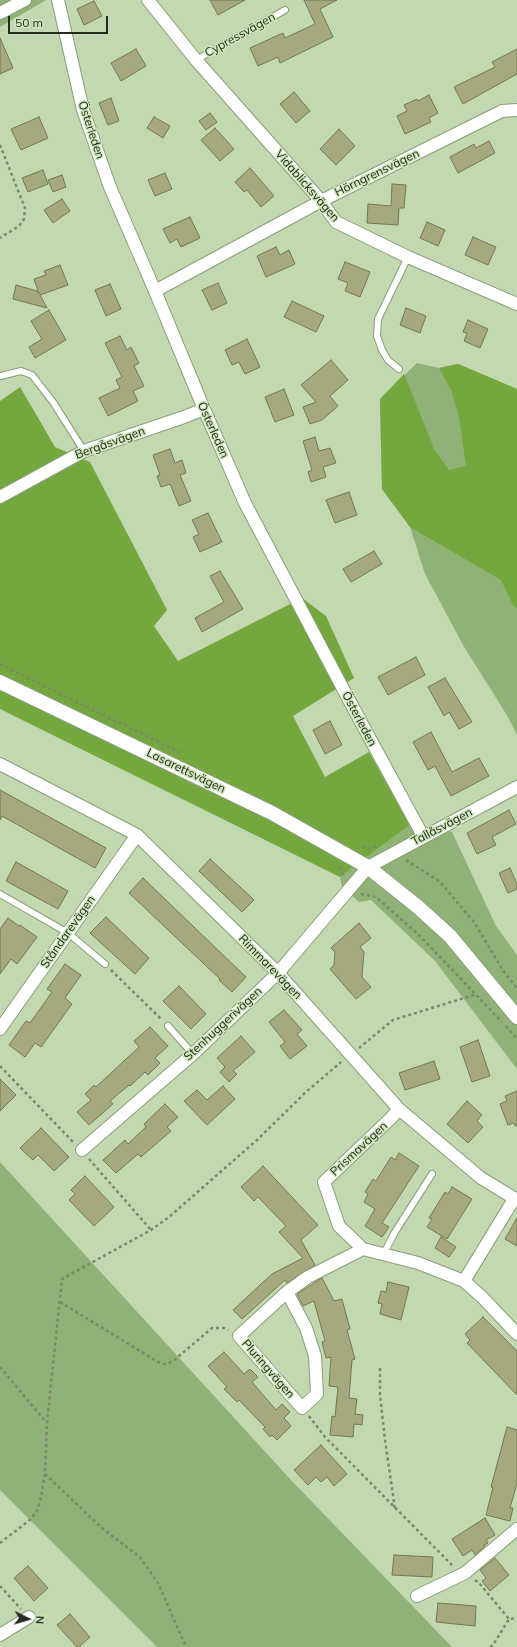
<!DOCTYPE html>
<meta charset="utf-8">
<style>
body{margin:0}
#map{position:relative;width:517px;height:1647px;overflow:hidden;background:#c1d8b0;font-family:Mulish,sans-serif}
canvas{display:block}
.north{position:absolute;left:8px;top:1599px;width:40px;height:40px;-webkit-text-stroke:3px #cee5bc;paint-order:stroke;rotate:95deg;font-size:11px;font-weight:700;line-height:16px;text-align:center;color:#242d1d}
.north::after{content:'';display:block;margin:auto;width:14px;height:18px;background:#242d1d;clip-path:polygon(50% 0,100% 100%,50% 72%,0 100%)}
.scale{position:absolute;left:8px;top:16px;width:100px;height:18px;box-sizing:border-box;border:2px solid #242d1d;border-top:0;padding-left:5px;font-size:12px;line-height:14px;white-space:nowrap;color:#242d1d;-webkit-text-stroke:3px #cee5bc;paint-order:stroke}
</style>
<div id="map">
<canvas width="517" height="1647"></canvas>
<div class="north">N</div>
<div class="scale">50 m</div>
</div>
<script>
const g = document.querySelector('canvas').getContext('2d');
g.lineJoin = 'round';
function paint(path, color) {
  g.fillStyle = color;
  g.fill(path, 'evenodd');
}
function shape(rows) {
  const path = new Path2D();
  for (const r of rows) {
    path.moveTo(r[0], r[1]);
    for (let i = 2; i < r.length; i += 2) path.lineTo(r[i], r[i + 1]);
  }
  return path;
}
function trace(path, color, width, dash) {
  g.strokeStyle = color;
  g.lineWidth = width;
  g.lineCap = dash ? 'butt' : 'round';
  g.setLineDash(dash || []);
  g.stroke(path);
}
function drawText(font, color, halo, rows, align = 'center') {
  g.font = font + ' Mulish,sans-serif';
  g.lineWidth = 3;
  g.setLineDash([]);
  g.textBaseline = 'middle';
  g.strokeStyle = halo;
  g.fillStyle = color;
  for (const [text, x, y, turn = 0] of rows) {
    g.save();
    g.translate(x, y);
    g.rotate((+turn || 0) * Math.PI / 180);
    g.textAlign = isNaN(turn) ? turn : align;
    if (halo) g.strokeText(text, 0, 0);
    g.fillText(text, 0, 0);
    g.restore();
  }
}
paint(shape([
 [0,0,46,0,0,27],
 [417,363,439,368,458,364,517,389,517,735,508,717,463,645,425,574,410,527,382,489,380,399],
 [410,825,452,832,496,926,517,955,517,1069,435,961,371,900,359,902,342,887,340,877],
 [0,1162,291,1480,452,1647,157,1647,0,1490]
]), '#91b276');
paint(shape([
 [458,364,517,389,517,608,513,605,501,580,410,527,382,489,380,399,404,374,435,451,449,470,466,466,459,417,451,390,439,368],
 [20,387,55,447,90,462,167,610,154,626,178,661,302,598,326,616,354,678,293,716,325,777,369,752,410,825,340,877,0,709,0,401]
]), '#74a83f');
const building = shape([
 [210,0,245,0,218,15,210,0],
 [304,0,337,0,320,9,333,37,280,63,278,57,258,66,250,48,283,33,285,38,315,24,304,0],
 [94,1,102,16,84,25,77,9,94,1],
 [0,38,13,68,0,74,0,38],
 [136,49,146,66,121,81,111,63,136,49],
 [517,49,517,74,463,104,454,87,495,67,492,62,517,49],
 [294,92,310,111,296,123,280,104,294,92],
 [429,95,438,113,429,118,431,122,405,134,397,116,407,111,404,105,417,99,418,101,429,95],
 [111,98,119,121,108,125,99,103,111,98],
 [210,113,217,122,206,130,199,121,210,113],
 [39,117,48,138,21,150,11,129,39,117],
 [154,117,170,126,163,138,147,128,154,117],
 [215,128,234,149,220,161,201,140,215,128],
 [339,129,355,146,336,165,320,149,339,129],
 [489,141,495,153,458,173,450,157,474,144,476,148,489,141],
 [250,168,274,196,261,207,247,190,244,192,235,182,250,168],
 [43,170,48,184,28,192,22,178,43,170],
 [165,173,172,189,155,196,148,180,165,173],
 [62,175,66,187,53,192,48,180,62,175],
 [392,184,406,185,404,208,399,208,398,225,367,223,368,204,391,206,392,184],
 [62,199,70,211,53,223,44,210,62,199],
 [190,217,200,238,181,247,177,239,170,243,163,229,190,217],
 [427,222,445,230,438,246,420,238,427,222],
 [473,237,496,247,488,265,465,255,473,237],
 [276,247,280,255,289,250,295,264,266,277,257,256,276,247],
 [345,262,370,272,360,297,345,291,348,283,338,279,345,262],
 [60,265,68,285,40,295,47,308,13,299,16,285,37,291,39,294,34,279,46,275,44,271,60,265],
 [218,283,227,303,212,310,202,290,218,283],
 [110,284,121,309,106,316,95,290,110,284],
 [292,301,324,316,316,332,284,317,292,301],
 [406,308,426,316,420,333,400,325,406,308],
 [49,310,66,340,35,358,29,347,42,339,31,321,49,310],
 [468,320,488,329,480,348,464,341,467,333,463,332,468,320],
 [120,336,127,350,131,347,139,363,134,366,144,386,133,391,138,401,108,416,99,398,120,388,116,380,122,377,105,343,120,336],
 [247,339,260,367,245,374,239,362,232,365,225,350,247,339],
 [331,360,348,380,330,396,338,406,322,420,310,424,303,407,316,402,301,385,331,360],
 [284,389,294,415,275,422,265,397,284,389],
 [315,437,319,451,330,448,336,463,323,467,326,477,311,482,308,472,312,470,303,441,315,437],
 [170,449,175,463,182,460,186,473,180,475,191,501,179,506,170,484,161,487,157,476,160,475,153,455,170,449],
 [349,492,357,515,335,523,326,500,349,492],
 [208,513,222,542,200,552,193,537,199,534,192,520,208,513],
 [374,551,382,564,351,582,343,569,374,551],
 [220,571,243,609,202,632,195,618,224,602,210,576,220,571],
 [416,657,425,675,388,695,378,677,416,657],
 [445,678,472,722,459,729,449,712,444,716,428,687,445,678],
 [330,721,342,745,325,754,313,730,330,721],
 [431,732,452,772,479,758,489,776,451,796,435,766,428,770,413,742,431,732],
 [0,790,106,848,95,868,2,816,0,820,0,790],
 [509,810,516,824,492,837,496,845,477,854,467,833,509,810],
 [210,859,254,900,242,912,199,871,210,859],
 [16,862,68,891,58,909,6,881,16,862],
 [510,868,517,884,517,889,508,893,499,873,510,868],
 [143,878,246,977,232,992,219,980,220,979,129,893,143,878],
 [106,917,149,958,135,974,90,933,106,917],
 [8,918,19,926,20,925,37,937,17,964,11,959,0,974,0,929,8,918],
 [359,923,371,938,360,947,364,952,362,977,371,987,356,999,330,969,334,965,335,952,331,948,359,923],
 [65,964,81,975,65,998,72,1004,41,1047,35,1043,25,1057,9,1045,26,1021,30,1023,45,1002,52,992,47,989,65,964],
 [179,986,206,1014,191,1029,163,1001,179,986],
 [284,1010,302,1030,297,1034,307,1046,290,1059,280,1046,285,1042,269,1022,284,1010],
 [150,1027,168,1046,155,1058,160,1063,148,1075,145,1072,130,1086,129,1085,110,1101,113,1104,89,1125,77,1112,91,1100,85,1094,94,1085,96,1087,139,1047,134,1041,150,1027],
 [241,1036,255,1052,233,1071,237,1074,229,1082,220,1072,225,1067,217,1058,241,1036],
 [478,1040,490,1076,472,1082,460,1047,478,1040],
 [434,1061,440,1079,405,1090,399,1073,434,1061],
 [0,1079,16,1095,0,1111,0,1079],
 [223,1086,235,1099,207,1125,184,1101,197,1090,207,1100,223,1086],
 [517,1091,517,1126,515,1126,514,1123,508,1125,500,1104,507,1101,505,1096,517,1091],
 [467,1101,482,1115,477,1121,483,1127,468,1143,447,1124,467,1101],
 [165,1104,178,1117,167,1127,171,1131,141,1157,138,1154,116,1173,103,1160,125,1140,128,1144,146,1127,144,1124,165,1104],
 [41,1128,69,1157,54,1171,38,1155,33,1160,20,1148,41,1128],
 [399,1153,419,1166,382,1223,389,1227,382,1237,365,1226,375,1209,364,1202,368,1194,365,1192,373,1179,376,1181,391,1157,395,1160,399,1153],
 [263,1166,318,1225,301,1240,315,1265,287,1283,285,1280,242,1319,233,1310,272,1274,303,1258,279,1232,286,1226,258,1197,254,1201,241,1187,263,1166],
 [85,1176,114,1207,94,1226,69,1200,75,1194,71,1190,85,1176],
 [452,1187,472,1199,447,1239,427,1227,432,1219,429,1218,445,1192,448,1194,452,1187],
 [517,1218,517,1246,505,1239,517,1218],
 [441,1237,456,1247,449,1257,435,1248,441,1237],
 [322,1278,334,1301,342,1299,350,1329,347,1330,355,1359,352,1360,349,1398,357,1399,355,1414,363,1415,362,1425,354,1424,353,1437,330,1435,332,1416,335,1417,338,1387,329,1386,331,1357,326,1358,322,1342,325,1341,314,1301,303,1306,297,1294,322,1278],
 [388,1282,409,1287,401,1320,380,1314,382,1304,378,1303,381,1291,386,1292,388,1282],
 [483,1317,517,1351,517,1395,467,1343,470,1340,465,1334,483,1317],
 [224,1352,244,1374,250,1369,258,1377,252,1382,276,1410,282,1404,290,1412,284,1418,291,1426,277,1440,272,1435,270,1437,263,1429,265,1427,239,1400,237,1402,224,1389,227,1387,208,1366,224,1352],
 [507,1427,517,1430,517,1483,510,1508,513,1508,510,1521,486,1515,493,1487,491,1487,507,1427],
 [321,1445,347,1474,334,1486,327,1477,321,1482,316,1477,308,1485,294,1470,321,1445],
 [485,1518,495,1535,486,1540,488,1543,484,1545,485,1546,475,1555,472,1550,463,1556,452,1539,485,1518],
 [394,1555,433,1557,432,1577,392,1575,394,1555],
 [495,1558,509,1575,490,1591,482,1581,486,1578,480,1570,495,1558],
 [28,1566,48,1588,34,1601,14,1578,28,1566],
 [438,1603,476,1606,475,1626,436,1622,438,1603],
 [70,1614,90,1637,79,1647,77,1647,57,1625,70,1614]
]);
paint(building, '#a6a97e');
trace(building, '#75784f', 1);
const service = shape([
 [196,60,285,10],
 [399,369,388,360,382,350,377,336,378,319,408,257],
 [0,376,21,371,32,375,53,402,84,451],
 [0,894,68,933,105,964],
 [168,1026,193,1054],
 [383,1255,395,1232,432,1174]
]);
const minor = shape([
 [58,0,83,110,110,187,155,291,204,409,245,503,349,700,423,836],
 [148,0,196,60,321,201,336,222,408,257,517,304],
 [0,13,25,0],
 [155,291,321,201,502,111,517,110],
 [0,497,84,451,184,417,204,409],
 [0,764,137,835,278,973,399,1109,481,1178,517,1200],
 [0,1029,137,835],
 [82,1150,193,1054,278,973,368,867,517,787],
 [363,1249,339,1226,324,1182,391,1118,399,1109],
 [464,1281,514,1199],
 [287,1292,306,1328,315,1356,317,1394,302,1408,239,1336,287,1292,308,1277,363,1249,418,1263,464,1281,482,1297,517,1334],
 [417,1596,465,1573,517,1529],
 [0,1635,29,1617]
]);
const tertiary = shape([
 [0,682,272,813,368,867,418,907,450,936,517,1017]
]);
trace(service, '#8a9f79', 8);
trace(minor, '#8a9f79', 14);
trace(tertiary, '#8a9f79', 16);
trace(shape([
 [0,145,25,208,24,219,19,226,0,238],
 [0,664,183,754],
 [362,847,369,849,378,846],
 [406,860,439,881,474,922,504,972,517,988],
 [340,867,344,877],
 [361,894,376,897,420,936,502,1022],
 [111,970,162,1020],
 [506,1026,517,1039],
 [359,1048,393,1020,477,994],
 [0,1066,73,1142],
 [89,1159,151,1230],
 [60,1302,158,1362,165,1364,172,1362,212,1328,224,1328,228,1330],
 [0,1367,46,1422],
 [380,1368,380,1395,385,1440,395,1509],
 [309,1416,325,1437,452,1565],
 [45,1474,103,1529,140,1557,158,1583,186,1647],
 [0,1543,31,1519,37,1511,41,1497,45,1474,47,1422,62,1279,151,1230,169,1217,257,1140,306,1092,341,1062],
 [475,1580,480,1584,509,1619],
 [0,1586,21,1609],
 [490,1647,493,1645,509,1619,517,1618]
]), '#7a8a6d', 2.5, [3, 3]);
trace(service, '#fff', 6);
trace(minor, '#fff', 12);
trace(tertiary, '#fff', 14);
drawText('12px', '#242d1d', '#cee5bc', [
 ["Cypressvägen",240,35,-29],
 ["Österleden",91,130,72],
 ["Hörngrensvägen",377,173,-26],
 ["Vidablicksvägen",307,186,49],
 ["Österleden",213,430,66],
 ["Bergåsvägen",110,443,-20],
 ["Österleden",359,719,62],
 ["Lasarettsvägen",186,771,26],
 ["Tallåsvägen",442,827,-28],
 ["Ståndarevägen",68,932,-55],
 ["Rimmarevägen",270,967,46],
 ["Stenhuggerivägen",223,1024,-43],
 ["Prismavägen",359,1149,-43],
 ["Pluringvägen",268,1369,49]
]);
</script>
